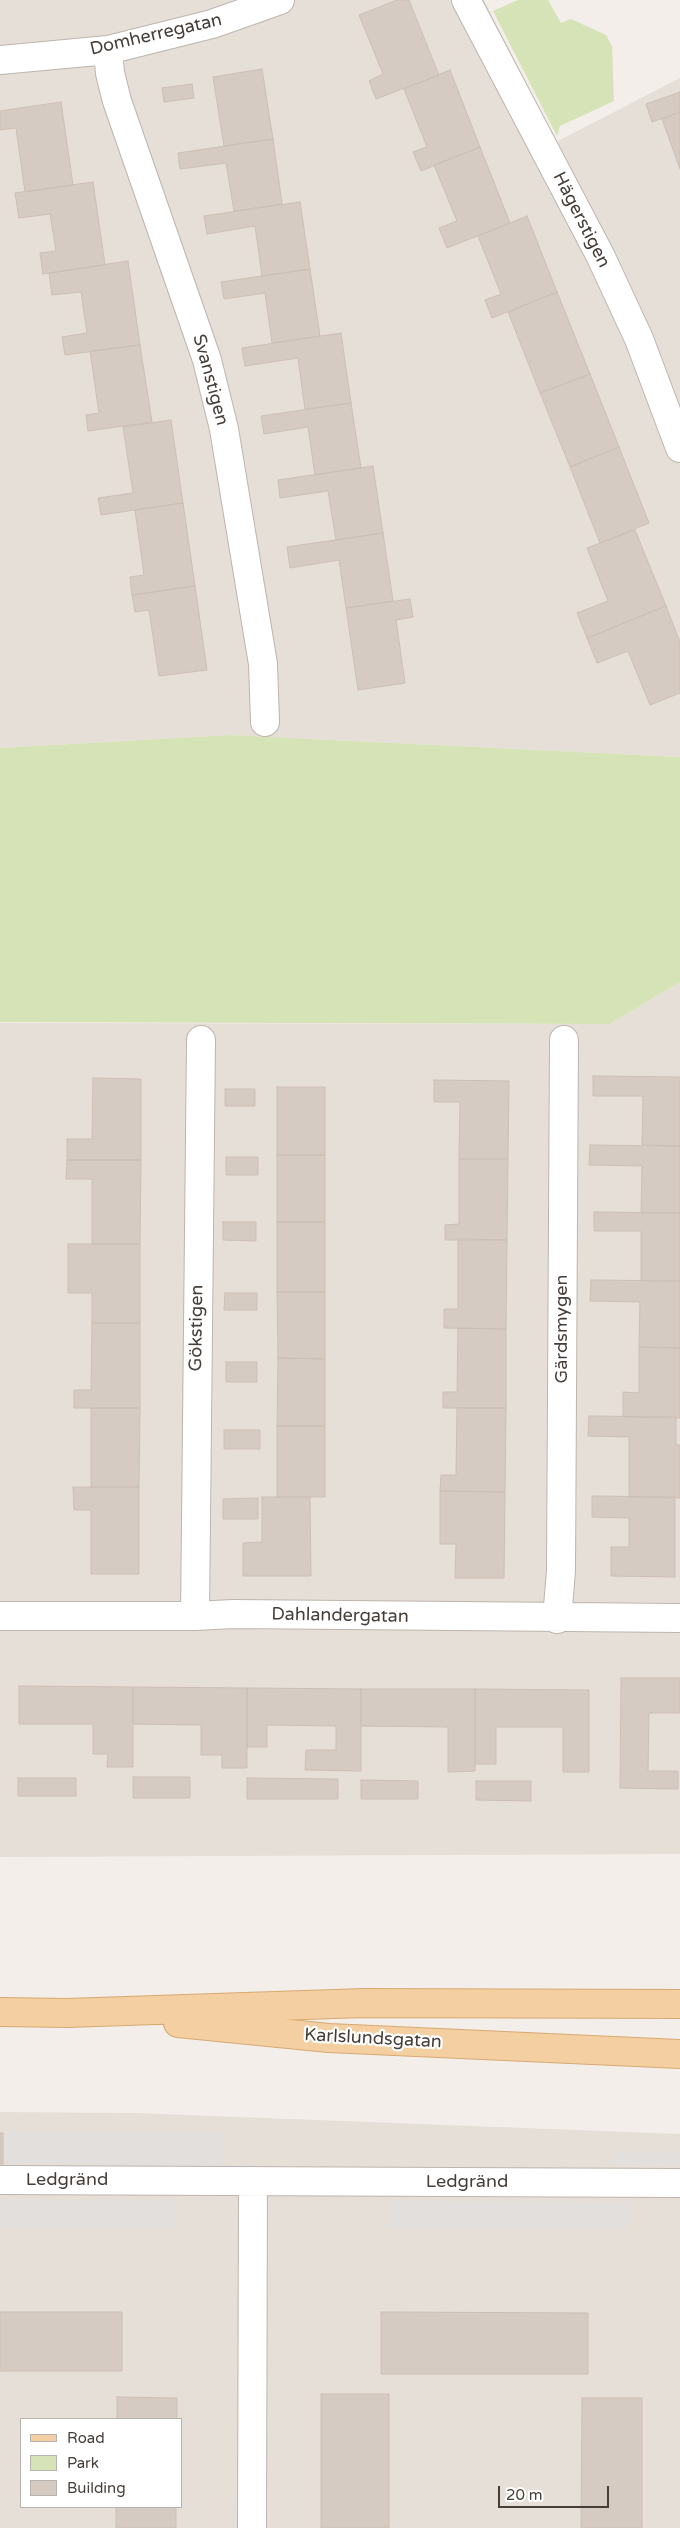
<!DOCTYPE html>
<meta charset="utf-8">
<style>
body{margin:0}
#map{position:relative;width:680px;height:2528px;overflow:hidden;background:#f3eee9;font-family:"Varela Round",sans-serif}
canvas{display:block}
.legend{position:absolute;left:20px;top:2418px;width:162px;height:90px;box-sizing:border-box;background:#fff;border:1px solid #b5b2af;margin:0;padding:6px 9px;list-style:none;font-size:15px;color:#463e38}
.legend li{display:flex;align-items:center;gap:10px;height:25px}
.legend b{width:25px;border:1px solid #b5b2af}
.scale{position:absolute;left:498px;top:2486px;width:111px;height:22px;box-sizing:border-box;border:2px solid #463e38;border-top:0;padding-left:6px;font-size:15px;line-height:18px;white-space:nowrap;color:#463e38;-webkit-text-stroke:4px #fff;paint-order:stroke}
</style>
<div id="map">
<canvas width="680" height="2528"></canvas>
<ul class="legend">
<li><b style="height:6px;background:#f4cfa1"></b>Road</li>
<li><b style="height:14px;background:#d6e3b6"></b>Park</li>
<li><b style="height:14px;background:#d6cbc3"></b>Building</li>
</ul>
<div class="scale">20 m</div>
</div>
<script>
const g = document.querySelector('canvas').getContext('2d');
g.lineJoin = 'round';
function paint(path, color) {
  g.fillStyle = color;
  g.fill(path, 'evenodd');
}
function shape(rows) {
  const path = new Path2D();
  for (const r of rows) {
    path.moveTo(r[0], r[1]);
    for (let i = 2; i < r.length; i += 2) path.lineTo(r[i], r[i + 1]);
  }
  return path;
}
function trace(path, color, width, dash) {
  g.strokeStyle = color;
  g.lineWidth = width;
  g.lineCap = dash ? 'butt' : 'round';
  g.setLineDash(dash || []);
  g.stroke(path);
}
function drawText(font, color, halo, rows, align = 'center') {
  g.font = font + ' "Varela Round",sans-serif';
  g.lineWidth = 4.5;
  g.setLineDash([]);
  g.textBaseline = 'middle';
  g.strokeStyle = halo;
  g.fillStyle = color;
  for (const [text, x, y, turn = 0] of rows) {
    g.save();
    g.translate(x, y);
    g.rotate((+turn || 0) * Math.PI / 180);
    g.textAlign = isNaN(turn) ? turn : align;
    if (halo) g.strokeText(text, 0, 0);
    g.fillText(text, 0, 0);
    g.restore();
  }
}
paint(shape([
 [0,0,484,0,556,142,680,78,680,757,230,735,0,748],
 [680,982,680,1854,0,1857,0,1023,610,1024],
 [0,2112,135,2113,680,2134,680,2528,0,2528],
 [21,2419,181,2419,181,2507,21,2507]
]), '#e6dfd8');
paint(shape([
 [518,0,548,0,561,23,571,19,606,35,612,46,614,101,560,126,557,136,493,11],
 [230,735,680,757,680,982,610,1024,0,1022,0,748]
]), '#d6e3b6');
paint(shape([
 [3,2133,223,2134,223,2165,3,2164],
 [612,2153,680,2153,680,2165,612,2165],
 [0,2200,175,2200,175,2227,0,2226],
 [389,2201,628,2202,628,2229,389,2228]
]), '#e2dfdd');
const building = shape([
 [397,0,409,0,439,75,376,99,369,81,383,74,359,15,397,0],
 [262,69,273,139,224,146,213,77,262,69],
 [450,70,480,147,421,171,413,152,427,147,404,89,450,70],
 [192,84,194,98,164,102,162,88,192,84],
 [680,92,680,112,652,122,646,104,680,92],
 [61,102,73,185,25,192,16,128,0,130,0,111,61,102],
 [680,112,680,169,662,119,680,112],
 [273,139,282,204,234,211,226,163,180,169,178,153,273,139],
 [480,147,510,223,447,248,439,228,457,221,434,165,480,147],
 [93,182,105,265,43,274,40,253,56,251,50,214,19,218,15,193,93,182],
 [300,202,310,269,262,276,255,226,207,234,204,216,300,202],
 [527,216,557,292,492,318,485,300,501,294,478,236,527,216],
 [128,261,140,345,65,355,62,337,87,333,81,292,52,295,49,273,128,261],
 [310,269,320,336,272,343,265,293,224,299,221,282,310,269],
 [557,292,590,374,540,393,508,312,557,292],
 [341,333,351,403,305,409,298,358,245,366,242,348,341,333],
 [140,345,152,422,88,431,86,415,99,413,90,351,140,345],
 [590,374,619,447,570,467,540,393,590,374],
 [351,403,361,468,315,475,308,427,264,434,261,416,351,403],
 [171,420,183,503,101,515,98,498,133,493,123,427,171,420],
 [619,447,649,523,600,543,570,467,619,447],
 [373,466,383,533,336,540,328,491,280,498,278,480,373,466],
 [183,503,195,586,132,595,130,577,144,575,135,510,183,503],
 [635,530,666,606,587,638,577,613,608,601,587,548,635,530],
 [383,533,393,601,346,608,339,560,290,568,287,547,383,533],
 [195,586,207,670,159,676,149,610,135,612,132,595,195,586],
 [410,599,413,617,396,620,405,683,358,690,346,608,410,599],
 [666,606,680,642,680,693,650,705,628,651,597,663,587,638,666,606],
 [593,1076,680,1077,680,1146,642,1145,643,1096,593,1096,593,1076],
 [93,1078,141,1079,141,1160,67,1160,67,1139,92,1139,93,1078],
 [434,1080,509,1081,508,1159,459,1159,460,1102,434,1102,434,1080],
 [277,1087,325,1087,325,1155,277,1155,277,1087],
 [225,1089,255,1089,255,1106,225,1106,225,1089],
 [590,1145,680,1146,680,1213,641,1213,642,1166,589,1165,590,1145],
 [277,1155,325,1155,325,1222,277,1222,277,1155],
 [226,1157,258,1157,258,1175,226,1175,226,1157],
 [459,1159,508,1159,507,1240,445,1240,445,1225,459,1224,459,1159],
 [67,1160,141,1160,140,1244,92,1244,92,1179,66,1179,67,1160],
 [594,1212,680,1213,680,1281,641,1281,641,1231,594,1231,594,1212],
 [223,1222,256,1222,256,1241,223,1240,223,1222],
 [277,1222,325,1222,325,1292,277,1292,277,1222],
 [458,1239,507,1240,506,1329,444,1328,444,1309,458,1309,458,1239],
 [68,1244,140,1244,140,1323,92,1323,92,1293,68,1293,68,1244],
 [591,1280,680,1281,680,1348,639,1347,640,1302,590,1301,591,1280],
 [277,1292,325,1292,325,1359,278,1358,277,1292],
 [225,1293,257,1293,257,1310,224,1310,225,1293],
 [92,1323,140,1323,140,1408,74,1408,74,1390,91,1390,92,1323],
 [458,1328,506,1329,506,1408,443,1408,443,1392,457,1392,458,1328],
 [639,1347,680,1348,680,1418,623,1417,623,1392,639,1393,639,1347],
 [278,1358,325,1359,325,1426,277,1426,278,1358],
 [226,1362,257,1362,257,1382,226,1382,226,1362],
 [91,1408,140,1408,139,1487,91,1487,91,1408],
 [457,1408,506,1408,505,1492,440,1491,441,1475,456,1475,457,1408],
 [589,1416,676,1417,676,1445,680,1445,680,1498,629,1497,629,1437,588,1436,589,1416],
 [277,1426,325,1426,325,1497,277,1497,277,1426],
 [224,1430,260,1430,260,1449,224,1449,224,1430],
 [73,1487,139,1487,139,1574,91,1574,91,1510,74,1510,73,1487],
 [440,1491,505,1492,504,1578,455,1578,456,1544,440,1544,440,1491],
 [592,1496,675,1497,675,1577,611,1576,611,1547,629,1547,629,1518,592,1517,592,1496],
 [262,1497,310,1497,311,1576,243,1576,243,1543,262,1542,262,1497],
 [258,1498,258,1519,223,1519,223,1499,258,1498],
 [621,1678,680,1678,680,1713,649,1713,648,1771,678,1771,678,1789,620,1788,621,1678],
 [19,1686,133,1687,133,1767,107,1767,108,1754,93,1754,93,1724,19,1724,19,1686],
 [133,1687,247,1688,247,1768,222,1768,222,1755,201,1755,201,1725,133,1724,133,1687],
 [247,1688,361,1689,361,1771,305,1770,306,1750,336,1750,336,1726,267,1725,267,1747,247,1747,247,1688],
 [361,1689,475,1689,475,1771,448,1772,448,1727,361,1726,361,1689],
 [475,1689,589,1690,589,1772,563,1772,563,1727,496,1727,496,1764,475,1764,475,1689],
 [133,1777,190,1777,190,1798,133,1798,133,1777],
 [18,1778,76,1778,76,1796,18,1796,18,1778],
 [247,1778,338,1779,338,1799,247,1799,247,1778],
 [361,1780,418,1781,418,1799,361,1799,361,1780],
 [476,1781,531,1781,531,1801,476,1800,476,1781],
 [0,2133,3,2133,3,2164,0,2164,0,2133],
 [0,2312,122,2312,122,2371,0,2371,0,2312],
 [381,2312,588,2313,588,2374,381,2374,381,2312],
 [321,2394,389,2394,389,2528,321,2528,321,2394],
 [117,2397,177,2398,177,2419,117,2419,117,2397],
 [582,2398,642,2398,642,2528,581,2528,582,2398],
 [116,2507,176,2507,176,2528,116,2528,116,2507]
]);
paint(building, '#d6cbc3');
trace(building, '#cdbfb4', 1);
const minor = shape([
 [466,0,600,255,639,339,680,448],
 [108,50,110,73,117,101,207,360,224,429,263,664,265,722],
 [0,60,108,50,212,24,280,0],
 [0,1616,195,1616,233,1614,680,1618],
 [195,1616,201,1040],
 [557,1619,561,1571,564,1040],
 [0,2180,680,2183],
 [252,2528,253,2181]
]);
const major = shape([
 [0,2012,67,2013,364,2003,680,2004],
 [178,2023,329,2038,680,2054]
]);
trace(minor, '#bdb5ad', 30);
trace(major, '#d7a972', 30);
trace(minor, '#fff', 28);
trace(major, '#f4cfa1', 28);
drawText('18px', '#463e38', '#fff', [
 ["Domherregatan",156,35,-13],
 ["Hägerstigen",581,220,63],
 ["Svanstigen",210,380,75],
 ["Gökstigen",197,1328,-89],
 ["Gärdsmygen",562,1329,-90],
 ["Dahlandergatan",340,1616,1],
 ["Karlslundsgatan",373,2039,3],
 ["Ledgränd",67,2180],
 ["Ledgränd",467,2182]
]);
</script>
